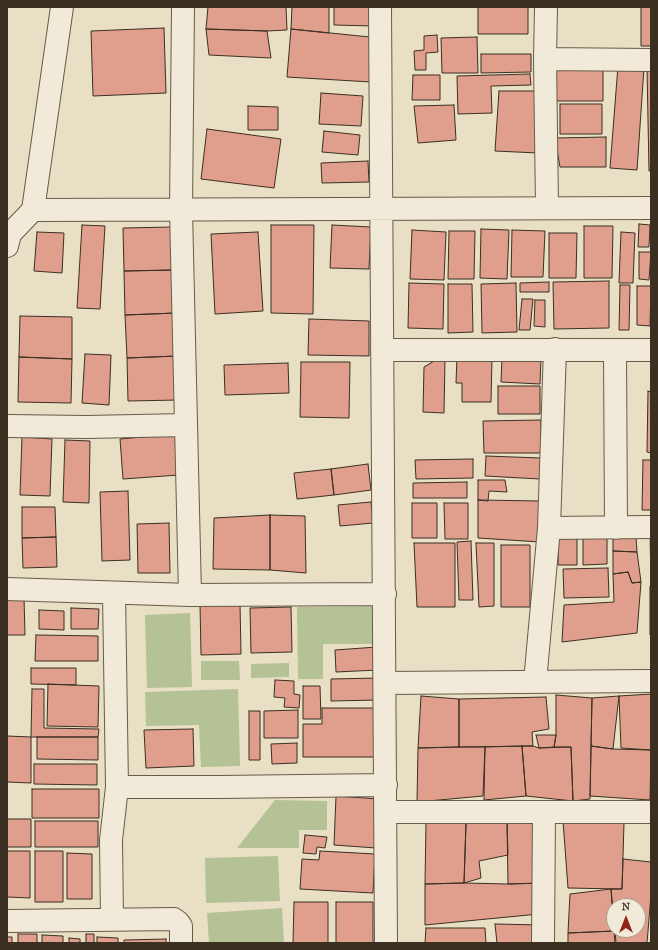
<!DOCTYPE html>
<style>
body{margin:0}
#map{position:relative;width:658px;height:950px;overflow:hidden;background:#e9dfc4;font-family:"IM FELL French Canon",serif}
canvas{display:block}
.frame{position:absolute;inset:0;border:8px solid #3b2f22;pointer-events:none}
.north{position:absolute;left:606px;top:898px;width:40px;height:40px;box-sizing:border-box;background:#f1ead9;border:1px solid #a89f90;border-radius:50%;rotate:0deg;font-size:11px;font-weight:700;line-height:16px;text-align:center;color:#3b2f22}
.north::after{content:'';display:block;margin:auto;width:14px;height:18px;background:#8f2418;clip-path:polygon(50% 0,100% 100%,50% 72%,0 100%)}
</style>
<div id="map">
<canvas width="658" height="950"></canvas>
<div class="frame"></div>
<div class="north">N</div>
</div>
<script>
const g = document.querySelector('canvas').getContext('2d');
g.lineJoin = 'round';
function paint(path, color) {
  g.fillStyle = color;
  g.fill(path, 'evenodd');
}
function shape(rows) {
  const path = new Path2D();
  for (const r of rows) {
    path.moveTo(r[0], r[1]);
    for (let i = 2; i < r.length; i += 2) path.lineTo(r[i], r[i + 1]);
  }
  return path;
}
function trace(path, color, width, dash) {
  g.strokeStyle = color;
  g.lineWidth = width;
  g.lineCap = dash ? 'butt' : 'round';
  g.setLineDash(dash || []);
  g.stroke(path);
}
paint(shape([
 [374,606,374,644,323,644,323,679,298,679,297,607],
 [190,613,192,687,147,688,145,615],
 [201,661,239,661,240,680,201,680],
 [289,663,289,677,251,678,251,664],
 [238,689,240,766,201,767,199,725,146,726,145,692],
 [275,800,327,801,327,830,299,830,299,848,237,848],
 [278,856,280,901,206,903,205,858],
 [282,908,284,943,209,943,207,913]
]), '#b4c296');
const building = shape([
 [208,7,286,7,287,30,267,31,206,29,208,7],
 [292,7,329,7,329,33,291,29,292,7],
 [334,7,373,7,373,26,334,25,334,7],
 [478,7,528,7,528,34,478,34,478,7],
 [641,7,651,7,651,46,641,46,641,7],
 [164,28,166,93,93,96,91,31,164,28],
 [206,29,267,31,271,58,209,55,206,29],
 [291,29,370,37,371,82,287,77,291,29],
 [437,35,438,52,426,53,426,70,415,70,414,51,424,50,424,36,437,35],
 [477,37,478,73,442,73,441,38,477,37],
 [481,54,531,54,531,72,481,73,481,54],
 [618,66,644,68,637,170,610,168,618,66],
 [556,68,603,68,603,101,555,101,556,68],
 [647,68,651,68,651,171,649,171,647,68],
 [530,74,531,85,491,86,492,113,458,114,457,76,530,74],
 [413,75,440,75,440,100,412,100,413,75],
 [499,91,540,91,538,153,495,151,499,91],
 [321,93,363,96,361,126,319,124,321,93],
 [560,104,602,104,602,134,560,134,560,104],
 [454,105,456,140,418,143,414,106,454,105],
 [248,106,278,107,278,130,248,130,248,106],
 [207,129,281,139,274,188,201,179,207,129],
 [324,131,360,135,358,155,322,152,324,131],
 [606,137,606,167,560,167,555,138,606,137],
 [368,161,369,182,322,183,321,163,368,161],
 [639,224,650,225,649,247,638,247,639,224],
 [82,225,105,226,100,309,77,308,82,225],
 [271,225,314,225,313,314,271,313,271,225],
 [332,225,371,227,369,269,330,268,332,225],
 [584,226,613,226,612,278,584,278,584,226],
 [173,227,174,270,124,271,123,228,173,227],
 [481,229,509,230,507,279,480,278,481,229],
 [412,230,446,232,444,280,410,279,412,230],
 [512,230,545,231,543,277,511,277,512,230],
 [449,231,475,231,474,279,448,279,449,231],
 [37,232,64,233,62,273,34,271,37,232],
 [258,232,263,311,215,314,211,234,258,232],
 [621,232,635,233,633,283,619,283,621,232],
 [549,233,577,233,576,278,549,278,549,233],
 [639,252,651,252,649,280,639,279,639,252],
 [174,270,176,313,125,315,124,271,174,270],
 [609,281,609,328,554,329,553,282,609,281],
 [549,282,549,292,520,292,520,283,549,282],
 [409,283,444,284,443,329,408,328,409,283],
 [516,283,517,332,482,333,481,284,516,283],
 [448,284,472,284,473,332,448,333,448,284],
 [620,285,630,285,629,330,619,330,620,285],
 [637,286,651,286,650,326,637,325,637,286],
 [522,299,533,299,530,330,519,330,522,299],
 [535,300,545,300,545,327,534,326,535,300],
 [176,313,177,356,127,358,125,315,176,313],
 [20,316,72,317,72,359,19,357,20,316],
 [309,319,369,321,369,356,308,355,309,319],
 [85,354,111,355,109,405,82,403,85,354],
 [177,356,179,400,128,401,127,358,177,356],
 [19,357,72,359,71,403,18,402,19,357],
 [457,357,492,358,491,402,462,402,462,383,456,383,457,357],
 [502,357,541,358,540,384,501,382,502,357],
 [436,360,445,360,444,413,423,412,424,367,436,360],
 [301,362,350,362,349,418,300,417,301,362],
 [288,363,289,393,225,395,224,365,288,363],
 [498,386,540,386,540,414,498,414,498,386],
 [648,391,651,392,651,453,647,452,648,391],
 [541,420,541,453,484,453,483,421,541,420],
 [175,434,179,475,123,479,120,439,175,434],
 [22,437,52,439,50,496,20,495,22,437],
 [65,440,90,441,89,503,63,502,65,440],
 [486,456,541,458,540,479,485,476,486,456],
 [473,459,473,478,416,479,415,460,473,459],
 [643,460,651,460,651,510,642,510,643,460],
 [368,464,371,490,334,495,331,469,368,464],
 [331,469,334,495,297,499,294,473,331,469],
 [478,480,505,480,507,492,489,491,488,501,478,500,478,480],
 [467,482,467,498,413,498,413,483,467,482],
 [128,491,130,560,102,561,100,492,128,491],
 [478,500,540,501,540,542,478,538,478,500],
 [371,502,373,523,340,526,338,505,371,502],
 [412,503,437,503,437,538,412,538,412,503],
 [444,503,468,503,468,539,445,539,444,503],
 [22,507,55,507,56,537,22,538,22,507],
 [270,515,270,570,213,569,214,518,270,515],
 [270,515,305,516,306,573,270,570,270,515],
 [169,523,170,573,138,573,137,524,169,523],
 [650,532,651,532,651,583,650,532],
 [583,534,607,534,607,564,583,565,583,534],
 [56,537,57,567,23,568,22,538,56,537],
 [558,538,577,538,577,565,558,565,558,538],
 [613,538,636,538,637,552,613,551,613,538],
 [471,541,473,600,459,600,457,542,471,541],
 [414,543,455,543,455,607,417,607,414,543],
 [476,543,494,543,494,606,479,607,476,543],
 [501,545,530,545,530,607,501,607,501,545],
 [613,551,637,552,641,582,632,583,628,572,613,574,613,551],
 [608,568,609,597,564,598,563,569,608,568],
 [628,572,632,583,641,582,637,633,562,642,564,605,614,602,613,574,628,572],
 [650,587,651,587,651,636,650,635,650,587],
 [24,597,25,635,7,635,7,598,24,597],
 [240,603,241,654,201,655,200,604,240,603],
 [291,607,292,652,251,653,250,608,291,607],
 [71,608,99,609,98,629,71,629,71,608],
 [39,610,64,611,64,630,39,629,39,610],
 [36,635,98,636,98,661,35,661,36,635],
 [377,647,378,670,336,672,335,650,377,647],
 [31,668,76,668,76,685,31,684,31,668],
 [378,678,378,700,331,701,331,679,378,678],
 [275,680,294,681,294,694,300,695,299,708,284,707,285,698,274,697,275,680],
 [48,684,99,686,98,727,47,726,48,684],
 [303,686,320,686,321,719,303,719,303,686],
 [32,689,44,689,44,728,99,729,98,737,31,737,32,689],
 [651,694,651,750,621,748,619,696,651,694],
 [556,695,592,698,590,799,573,801,571,747,554,747,556,735,556,695],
 [421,696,459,699,459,747,418,748,421,696],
 [619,696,613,749,591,746,592,698,619,696],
 [546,697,549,729,532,732,533,746,459,747,459,699,546,697],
 [322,708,375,708,375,757,303,757,303,724,322,724,322,708],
 [298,710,298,738,264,738,264,711,298,710],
 [249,711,260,711,260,760,249,760,249,711],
 [193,729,194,766,146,768,144,730,193,729],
 [536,735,556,735,554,747,539,748,536,735],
 [7,736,31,737,31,783,7,782,7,736],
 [37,737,98,737,98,760,37,759,37,737],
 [297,743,297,763,272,764,271,744,297,743],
 [522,746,526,796,484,800,485,747,522,746],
 [522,746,533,746,539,748,571,747,573,801,526,796,522,746],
 [591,746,613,749,651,750,650,800,590,796,591,746],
 [459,747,485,747,483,796,417,802,418,748,459,747],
 [34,764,97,764,97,785,34,784,34,764],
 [32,789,99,789,99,818,32,818,32,789],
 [336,796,379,799,376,848,334,845,336,796],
 [7,819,31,819,31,847,7,847,7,819],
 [544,820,543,883,508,884,507,821,544,820],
 [35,821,98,821,98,847,35,847,35,821],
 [507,821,508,855,479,861,481,878,464,883,466,823,507,821],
 [563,821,624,823,622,889,568,888,563,821],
 [426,823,466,823,464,883,425,884,426,823],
 [305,835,327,837,325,848,317,847,316,854,303,853,305,835],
 [7,851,30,851,30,898,7,897,7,851],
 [35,851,63,851,63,902,35,902,35,851],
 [320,851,375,854,373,893,300,889,302,859,319,860,320,851],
 [67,853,92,854,92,899,67,899,67,853],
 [623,859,651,862,651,895,647,943,616,943,615,930,638,930,638,906,614,906,614,922,611,889,622,889,623,859],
 [464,883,508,884,543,883,539,914,425,925,425,884,464,883],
 [611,889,614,931,568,933,570,894,611,889],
 [294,902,328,902,328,943,293,943,294,902],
 [336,902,373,902,373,943,336,943,336,902],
 [495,924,543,925,543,943,497,943,495,924],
 [426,928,485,928,486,943,425,943,426,928],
 [614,931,615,943,568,943,568,933,614,931],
 [18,934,37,934,37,943,18,943,18,934],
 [86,934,94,934,94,943,86,943,86,934],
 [42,935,63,936,63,943,42,943,42,935],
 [7,937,12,937,12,943,7,943,7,937],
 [97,937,118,938,118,943,97,943,97,937],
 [69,938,80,939,80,943,69,943,69,938],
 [166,939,166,943,124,943,124,940,166,939]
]);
paint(building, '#df9f8c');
trace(building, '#3b2f22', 1);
const street = shape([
 [183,7,181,210,190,595],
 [380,7,386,943],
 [545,59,546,7],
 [547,208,545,59,651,60],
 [33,210,651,208],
 [7,246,10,234,33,210,62,7],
 [382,350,651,350],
 [615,350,616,528],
 [7,426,86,427,186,425],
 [549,528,651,527],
 [7,589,190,595,385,594],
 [114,593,117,787,219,787,386,785],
 [535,682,549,528,555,349],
 [385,683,651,681],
 [386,812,651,812],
 [112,919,111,840,117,787],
 [7,921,174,919,178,922,181,926,181,943],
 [543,943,544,812]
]);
trace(street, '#665b4a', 24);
trace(street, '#f1ead9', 22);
</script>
